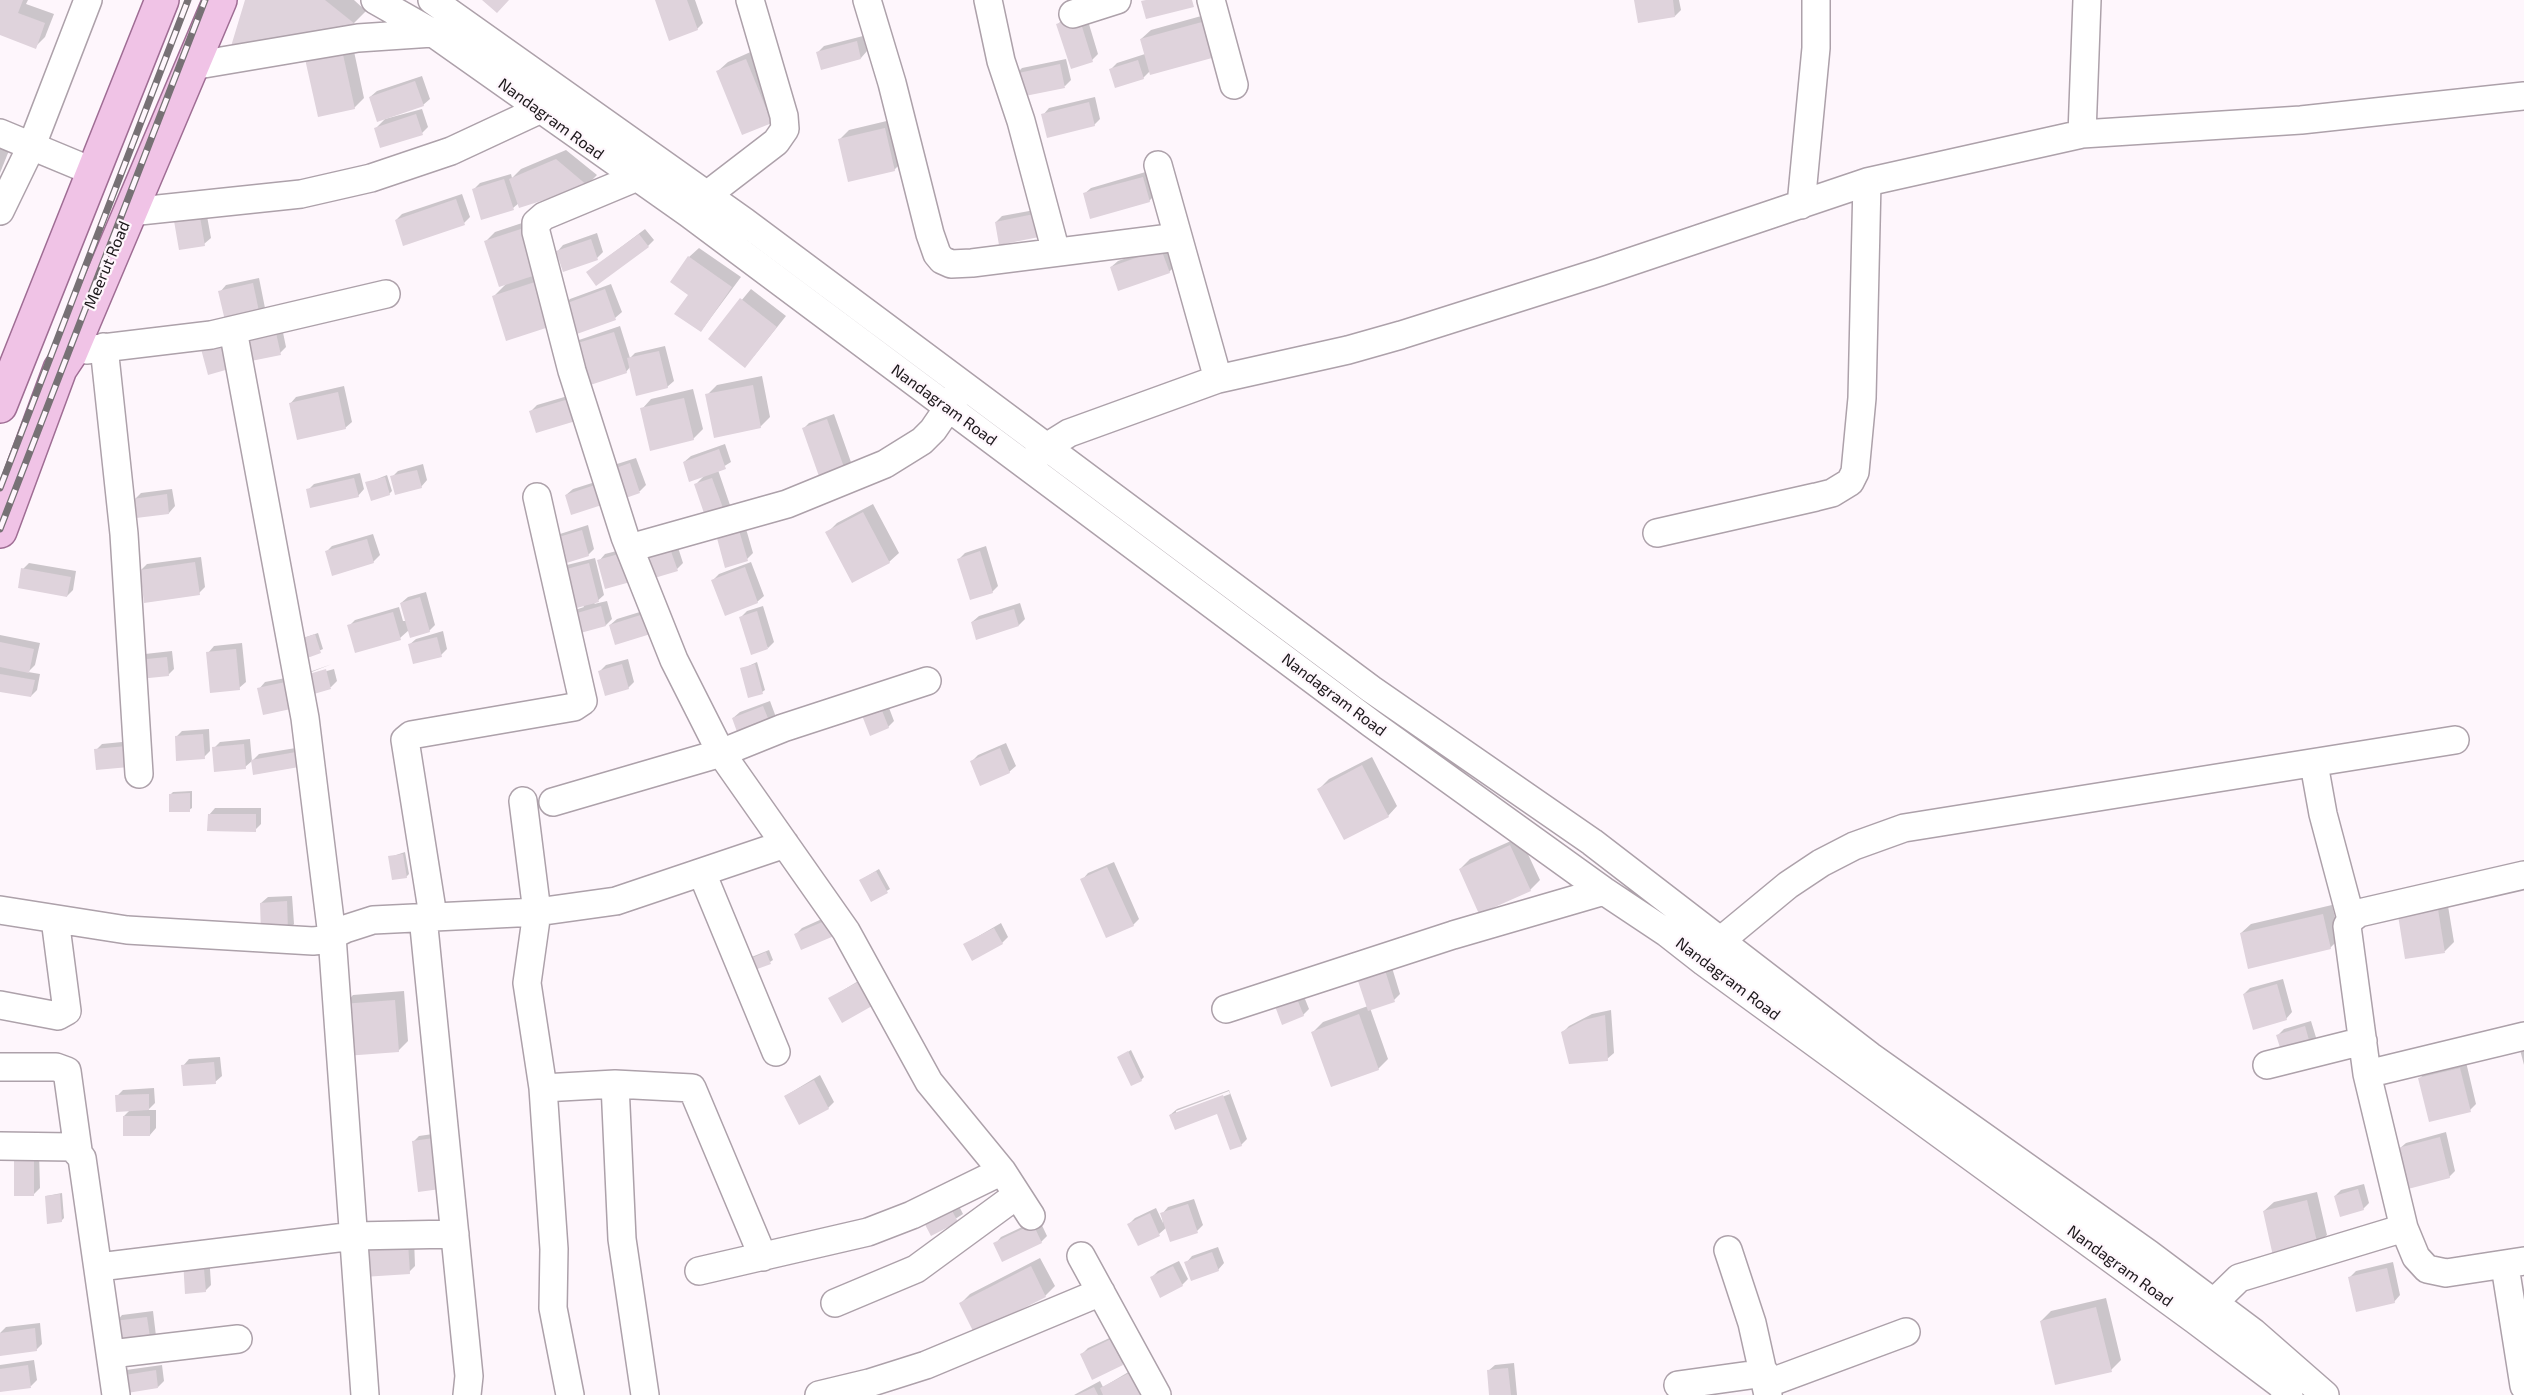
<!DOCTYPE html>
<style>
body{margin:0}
canvas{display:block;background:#fef6fc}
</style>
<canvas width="2524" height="1395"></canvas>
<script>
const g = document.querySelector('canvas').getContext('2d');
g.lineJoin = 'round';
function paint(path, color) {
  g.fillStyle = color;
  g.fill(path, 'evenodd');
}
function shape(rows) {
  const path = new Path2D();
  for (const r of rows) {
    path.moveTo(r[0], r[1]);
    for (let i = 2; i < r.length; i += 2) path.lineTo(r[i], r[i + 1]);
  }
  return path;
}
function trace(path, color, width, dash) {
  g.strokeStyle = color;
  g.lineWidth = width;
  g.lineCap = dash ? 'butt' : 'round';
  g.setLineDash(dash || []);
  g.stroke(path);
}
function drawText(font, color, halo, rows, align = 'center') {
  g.font = font + ' "Exo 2",sans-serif';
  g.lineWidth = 4.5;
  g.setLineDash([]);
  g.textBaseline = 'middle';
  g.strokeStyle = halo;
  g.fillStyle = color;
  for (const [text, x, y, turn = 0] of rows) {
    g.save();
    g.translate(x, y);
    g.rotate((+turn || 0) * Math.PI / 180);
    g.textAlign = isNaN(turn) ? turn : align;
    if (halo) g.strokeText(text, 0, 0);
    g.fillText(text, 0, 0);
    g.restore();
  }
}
paint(shape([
 [0,0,28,0,26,4,54,14,45,37,35,47,0,34],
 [246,0,354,0,366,11,354,23,231,51],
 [656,0,695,0,703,23,697,29],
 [1636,0,1679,0,1681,10,1675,16],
 [1085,11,1098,54,1092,60,1058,24,1064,18],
 [1212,13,1221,47,1211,57,1150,71,1143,78,1111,69,1117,63,1145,54,1141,39,1151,30],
 [863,36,867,51,861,58,818,52,824,46],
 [352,42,364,98,354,108,307,59],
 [755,50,780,112,771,122,718,71,728,62],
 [1066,59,1071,80,1065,86,1016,74,1022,68],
 [422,76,430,99,423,105,370,97,377,91],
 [1095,97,1100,119,1094,125,1043,115,1049,108],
 [422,109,428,127,422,133,376,128,385,119],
 [895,119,904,160,894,170,839,140,849,130],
 [0,127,16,133,0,173],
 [566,150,597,175,588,184,519,203,513,208,474,189,480,183,511,174,512,178,521,169],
 [1149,171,1155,195,1149,201,1084,194,1091,188],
 [462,194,470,217,464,223,396,220,402,214],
 [205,205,211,238,204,244,180,248],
 [1040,209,1038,236,996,222,1002,216],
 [537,218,561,315,493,297,507,283,486,241,495,232],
 [645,229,654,240,648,246,588,272],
 [597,233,603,252,597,258,557,252,563,245],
 [1168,244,1175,266,1169,272,1111,267,1118,261],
 [699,248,741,277,701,331,690,294,689,257],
 [259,278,266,313,280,318,286,347,280,353,220,292,226,285],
 [611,284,622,312,615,318,575,333,564,305,570,299],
 [751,289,786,316,754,356,710,338],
 [620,326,630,358,635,353,665,346,674,381,667,387,630,367,626,372,573,346,579,340],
 [762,376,770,417,760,427,707,395,717,385],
 [344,386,352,422,345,428,290,404,296,397],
 [693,389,703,429,693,439,642,409,651,399],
 [578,393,584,413,531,411,537,405],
 [834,414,852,465,845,471,803,429,809,423],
 [725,444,731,462,718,470,731,508,725,514,696,484,705,475,684,462,691,456],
 [636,458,646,485,640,491,621,498,611,470,617,464],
 [423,464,427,480,421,487,392,477,398,471],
 [360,473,364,489,358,496,308,490,314,484],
 [387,475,392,491,389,494,367,483],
 [608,478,607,502,566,495,573,489],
 [172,489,175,506,169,513,135,499,141,493],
 [873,504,899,553,889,562,827,533,837,523],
 [742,515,753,553,747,559,726,566],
 [588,525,594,549,588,555,554,540,560,534],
 [373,534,380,555,373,562,326,552,332,546],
 [675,538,683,563,677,569,652,578],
 [986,546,998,586,992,592,959,559,965,553],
 [632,547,639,573,599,561,605,554],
 [201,557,205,587,199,593,141,570,147,564],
 [595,558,604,595,594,604,607,601,612,619,606,625,574,634,575,610,584,607,561,571,567,565],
 [751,562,764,596,757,602,713,580,719,574],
 [29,563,76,571,73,590,67,596,23,569],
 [426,592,435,625,429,631,409,630,400,638,349,626,355,620,399,607,403,621,406,621,401,603,408,597],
 [1020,603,1025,619,1019,625,972,622,979,616],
 [763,606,774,642,768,648,741,617,747,611],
 [656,607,656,631,610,625,617,619],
 [443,631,447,649,441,655,409,645,416,639],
 [318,633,323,649,300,659,297,640],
 [0,635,40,643,35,665,28,672,40,674,37,690,31,696,0,690],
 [242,643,246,682,239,688,208,653,214,646],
 [172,651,174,669,168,675,140,678,145,654],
 [628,659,634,682,628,688,600,671,606,665],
 [757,662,765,690,762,692,742,669],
 [332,664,309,673,309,676,334,669,337,681,331,687,259,689,265,682,301,675],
 [883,692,894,721,888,727,871,734],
 [770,701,777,720,733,718,740,712],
 [209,729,210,751,204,757,176,737,182,731],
 [250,739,252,761,245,767,214,748,220,742],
 [132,741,128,765,96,750,102,744],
 [1006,743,1016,766,1009,772,972,761,978,755],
 [302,747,298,766,253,760,259,754],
 [1372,757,1397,806,1388,816,1319,789,1329,779],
 [192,791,192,808,189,810,171,794,173,792],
 [215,808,261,808,261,824,255,830,209,815],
 [1520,837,1540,880,1530,890,1460,869,1470,859],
 [405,852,409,874,406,877,390,857],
 [1114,862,1139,919,1133,925,1082,880,1088,873],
 [879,869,890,889,871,900,864,878],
 [2446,894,2454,942,2445,951,2406,958],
 [292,896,294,924,288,931,261,903,268,897],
 [2332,905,2340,938,2330,948,2241,933,2251,924],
 [833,914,839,928,796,934,802,928],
 [1001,923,1008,937,1002,943,965,944],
 [769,950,773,960,770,962,749,958],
 [1390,961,1400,994,1394,1000,1370,1008,1388,1059,1378,1069,1313,1032,1323,1022,1368,1006],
 [865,977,877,999,843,1021,830,998],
 [2283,979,2292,1012,2286,1019,2244,994,2250,988],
 [1299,984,1309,1009,1303,1015,1283,1023],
 [404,991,408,1041,398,1051,344,1005,353,995],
 [1611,1010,1614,1053,1607,1059,1563,1032,1569,1026,1592,1014],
 [2311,1021,2318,1044,2278,1035,2284,1029],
 [2524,1036,2524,1065,2518,1042],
 [1131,1050,1144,1077,1141,1080,1119,1057],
 [220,1057,222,1076,215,1082,183,1066,189,1059],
 [2466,1062,2476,1104,2470,1110,2420,1078,2426,1072],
 [820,1075,834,1102,828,1108,785,1096],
 [154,1088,155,1103,148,1110,156,1110,156,1128,150,1135,124,1116,131,1109,117,1096,123,1090],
 [1229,1090,1247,1139,1241,1145,1218,1112,1170,1115,1177,1109],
 [1229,1091,1230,1094,1176,1114,1176,1111],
 [447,1132,453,1180,413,1142,419,1136],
 [2446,1132,2455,1171,2449,1177,2399,1149,2406,1143],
 [39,1151,40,1188,34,1194,15,1157],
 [2364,1184,2369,1203,2363,1209,2335,1196,2341,1190],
 [2317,1192,2327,1235,2317,1244,2264,1211,2274,1202],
 [62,1193,64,1218,61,1221,46,1196],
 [953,1194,963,1214,932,1234],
 [1194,1199,1203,1225,1197,1231,1167,1227,1159,1234,1138,1244,1129,1224,1135,1218,1156,1208,1163,1223,1162,1214,1168,1207],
 [1039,1219,1047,1236,1041,1242,995,1244,1001,1237],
 [414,1238,415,1266,409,1272,369,1241],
 [1218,1247,1224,1263,1218,1270,1186,1263,1192,1256],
 [209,1253,211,1285,205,1291,191,1254],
 [1040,1258,1055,1286,1045,1296,961,1303,970,1294],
 [1179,1261,1188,1279,1182,1285,1152,1277,1158,1271],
 [2393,1262,2400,1295,2394,1302,2349,1278,2356,1271],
 [2106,1298,2121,1360,2111,1370,2041,1321,2051,1311],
 [153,1311,156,1336,150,1342,116,1322,122,1315],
 [40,1323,42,1344,36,1350,0,1338,0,1333,6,1327],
 [1118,1334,1129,1358,1122,1364,1082,1354,1088,1348],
 [34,1360,37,1380,31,1386,0,1391,0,1365],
 [1514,1363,1517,1395,1491,1395,1488,1371,1495,1365],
 [162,1365,164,1381,158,1387,120,1376,126,1370],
 [1137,1367,1144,1395,1074,1395,1100,1381,1103,1387]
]), '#0003');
paint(shape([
 [0,0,23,0,18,13,45,23,36,49,0,35],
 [245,0,325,0,355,24,229,53],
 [482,0,509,0,497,13],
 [655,0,687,0,698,30,669,41],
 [1146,0,1192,0,1194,7,1146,19,1141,1],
 [1634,0,1673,0,1675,17,1638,23],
 [1079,17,1093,62,1071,69,1056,24],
 [1202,22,1212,58,1150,75,1140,39],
 [857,41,861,59,821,70,816,52],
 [342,50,355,109,318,117,305,59],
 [746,59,772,123,742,135,716,71],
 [1138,60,1144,79,1115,88,1109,69],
 [1060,64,1065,88,1020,97,1014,74],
 [415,81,424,106,377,122,369,97],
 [1089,102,1095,126,1047,138,1041,114],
 [416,114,423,135,380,148,374,128],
 [885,128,895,171,848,182,838,139],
 [556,159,588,186,519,208,509,179],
 [1143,177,1150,202,1090,219,1083,193],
 [504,179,514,210,481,220,472,189],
 [456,199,465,225,403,246,395,220],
 [199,211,205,246,179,250,173,215],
 [1034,214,1039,237,999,245,995,222],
 [527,227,542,273,499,287,484,241],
 [639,234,649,247,596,286,586,272],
 [591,239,598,260,563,272,556,251],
 [1161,249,1170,273,1118,291,1110,267],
 [688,256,732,287,701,332,674,314,688,295,670,282],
 [538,281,552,326,506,341,492,296],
 [253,283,261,321,227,329,218,291],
 [605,289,616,320,574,335,562,305],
 [740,298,777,327,745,368,708,339],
 [274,324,281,355,241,363,235,332],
 [614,332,627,373,584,387,571,345],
 [222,343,229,369,208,375,201,349],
 [659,351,668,388,636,396,627,358],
 [753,385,761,428,714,438,705,394],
 [338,392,346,429,297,440,289,403],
 [572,398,579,420,536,433,529,411],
 [684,398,694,440,650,451,640,408],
 [827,419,846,473,821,482,802,428],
 [719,449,726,469,689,482,683,462],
 [630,463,640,493,620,500,610,470],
 [417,470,422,488,395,495,390,476],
 [385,477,390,495,371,501,365,482],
 [354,478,359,497,310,508,306,489],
 [712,478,726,516,707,522,694,484],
 [601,483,608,503,571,515,565,495],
 [167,494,169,514,136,518,133,499],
 [863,512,890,563,852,583,825,532],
 [736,520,748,561,725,568,714,527],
 [582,530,589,556,560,565,552,539],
 [367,539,374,563,332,576,325,551],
 [668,543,678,571,651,579,642,552],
 [980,551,993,593,970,600,957,559],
 [626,552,634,581,605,589,597,560],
 [195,562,200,595,144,603,140,570],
 [589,563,599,602,569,610,559,571],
 [745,567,758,603,725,616,711,580],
 [21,568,71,577,67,597,18,588],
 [420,597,430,632,410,638,400,603],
 [601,606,606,626,573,635,567,616],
 [1014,609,1019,626,976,640,971,622],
 [757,611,768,649,751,655,739,617],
 [393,612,401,640,355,653,347,625],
 [650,612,657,632,615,645,609,625],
 [315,634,321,653,299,661,292,642],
 [437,637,442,657,413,664,408,644],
 [0,642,34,649,29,673,0,667],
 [236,649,240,690,210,693,206,652],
 [167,657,169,676,139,679,137,660],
 [622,664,629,689,605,696,598,671],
 [755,664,763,694,748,698,740,668],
 [326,669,331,689,307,696,302,676],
 [0,674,35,680,31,697,0,692],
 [295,680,300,707,263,715,257,688],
 [877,698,889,728,870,736,858,705],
 [763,706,772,728,740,740,732,718],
 [203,734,205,759,176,761,175,736],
 [244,744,246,769,214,772,212,747],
 [127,746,129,767,96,770,94,749],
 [1000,748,1010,773,980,786,970,761],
 [296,752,299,767,253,775,251,760],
 [1362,765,1389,817,1344,840,1317,789],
 [190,793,190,812,169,812,169,794],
 [208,814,256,814,256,832,207,831],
 [1510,845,1531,891,1479,914,1459,869],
 [403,854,407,878,392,880,388,856],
 [1107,867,1134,926,1106,938,1080,879],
 [876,871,888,893,871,902,859,880],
 [287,901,288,932,261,933,260,903],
 [2437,903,2445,953,2405,959,2397,909],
 [2323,914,2331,949,2248,969,2240,933],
 [827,920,834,936,801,950,794,934],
 [994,928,1003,944,972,961,963,944],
 [766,952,771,964,749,972,745,961],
 [1384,967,1395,1002,1368,1011,1356,975],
 [858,982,872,1006,842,1023,828,998],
 [2277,984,2287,1020,2253,1030,2243,994],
 [1293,989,1304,1016,1282,1025,1272,998],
 [395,1000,399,1052,345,1056,342,1004],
 [1359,1014,1379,1070,1331,1087,1311,1032],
 [1605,1015,1608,1061,1569,1064,1561,1032,1584,1020],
 [2305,1026,2312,1051,2284,1060,2276,1035],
 [1128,1051,1142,1081,1131,1086,1117,1057],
 [214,1062,216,1084,183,1086,181,1065],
 [2460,1068,2471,1112,2429,1122,2418,1078],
 [814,1080,829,1109,799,1125,784,1096],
 [149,1094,149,1110,116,1112,115,1095],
 [1223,1095,1242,1146,1230,1150,1217,1114,1175,1130,1169,1115],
 [123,1116,150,1116,150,1136,123,1136],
 [441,1137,448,1188,418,1192,412,1141],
 [2440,1137,2450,1178,2408,1189,2398,1148],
 [34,1156,34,1196,14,1196,14,1157],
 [2358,1189,2364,1210,2340,1217,2334,1196],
 [60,1194,62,1222,47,1224,45,1196],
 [946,1199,958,1222,931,1236,919,1213],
 [2307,1200,2318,1246,2273,1256,2263,1211],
 [1188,1204,1198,1233,1170,1242,1160,1213],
 [1150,1213,1160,1236,1138,1246,1127,1224],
 [1033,1224,1042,1243,1002,1262,993,1243],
 [408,1243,410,1274,363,1277,361,1247],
 [1212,1252,1219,1271,1191,1281,1184,1262],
 [203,1258,206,1292,185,1294,183,1260],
 [1031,1266,1046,1297,974,1333,959,1303],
 [1173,1266,1183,1286,1160,1298,1150,1277],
 [2387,1268,2395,1303,2356,1312,2348,1277],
 [2096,1307,2112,1372,2055,1385,2040,1321],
 [147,1317,151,1344,118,1348,114,1321],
 [35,1328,37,1351,0,1356,0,1333],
 [1111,1339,1123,1365,1092,1380,1080,1354],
 [28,1365,31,1388,0,1392,0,1369],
 [1508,1368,1511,1395,1489,1395,1487,1370],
 [156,1370,158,1388,121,1394,119,1376],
 [1131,1372,1142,1395,1103,1395,1100,1388],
 [1094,1387,1098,1395,1077,1395]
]), '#dfd3dc');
const minor = shape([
 [375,0,433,33,688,213,1372,724,1604,891,1667,933,1704,962,2195,1320,2280,1384,2289,1395],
 [432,0,745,222,1371,689,1592,842,1870,1056,2149,1254,2253,1332,2325,1395],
 [867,0,892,83,930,234,937,254,942,260,951,264,972,263,1178,237],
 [988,0,1001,61,1021,121,1056,252],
 [1211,0,1234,85],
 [1073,14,1117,0],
 [192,66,358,38,433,33],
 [0,133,94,172],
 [2082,134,2087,0],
 [1158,165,1218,379],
 [635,178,544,216,536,223,536,232,572,371,625,537,674,660,721,753,846,931,929,1082,1002,1171,1031,1216],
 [707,195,776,142,785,129,784,116,750,0],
 [1801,205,1816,48,1816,0],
 [0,211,32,145,88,0],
 [130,212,301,194,371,178,451,151,539,110],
 [233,330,305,718,332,936,365,1395],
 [104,347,124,534,139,774],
 [86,350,211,335,386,294],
 [1035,458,1045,448,1069,433,1218,379,1348,350,1401,335,1600,272,1867,182,2082,134,2301,120,2524,96],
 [1657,533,1816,497,1832,493,1850,482,1855,472,1862,398,1867,182],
 [630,548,787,504,885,464,922,441,933,430,957,395],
 [2314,764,2323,814,2351,919],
 [523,801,537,912,527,983,543,1088,554,1249,553,1308,570,1395],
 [553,802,721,753,783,728,927,681],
 [702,873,776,1052],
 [2524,875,2359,913,2351,919,2347,926,2367,1074,2404,1228,2416,1257,2427,1269,2446,1273,2524,1261],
 [0,910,127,930,313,941,323,940,345,929,373,920,537,912,616,901,785,844],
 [433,916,405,740,411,735,574,707,583,701,537,497],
 [423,917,469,1376,467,1395],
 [1719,942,1788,885,1821,863,1854,846,1904,828,2455,740],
 [0,1005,58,1016,67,1011,55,919],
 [1226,1009,1453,935,1604,891],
 [2267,1065,2363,1041],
 [0,1067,56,1067,67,1071,78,1150],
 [2367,1074,2524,1036],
 [615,1084,622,1239,645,1395],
 [543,1088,615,1084,692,1088,763,1257],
 [0,1146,72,1147,82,1158,116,1395],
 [1728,1250,1752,1323,1768,1395],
 [1081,1256,1157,1395],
 [2505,1266,2524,1386],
 [99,1267,354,1236,455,1234],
 [699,1271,868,1232,912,1215,1002,1171],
 [835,1303,916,1269,1017,1195],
 [2202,1314,2239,1278,2404,1228],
 [111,1354,238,1339],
 [1766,1384,1906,1332],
 [1678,1385,1765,1373],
 [819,1395,869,1383,926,1365,1101,1292]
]);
const major = shape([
 [0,406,162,0],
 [0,531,60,369,70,354,220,0]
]);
trace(minor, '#ada1aa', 30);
trace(major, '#9f6d94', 36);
trace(minor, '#fff', 27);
trace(major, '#f0c3e6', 33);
const rail = shape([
 [0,488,188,0],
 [0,529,205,0]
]);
trace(rail, '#777175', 7);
trace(rail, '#fef6fc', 4.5, [14]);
drawText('16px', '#1b171a', '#fef6fc', [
 ["Nandagram Road",551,119,36],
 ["Meerut Road",107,265,-67],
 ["Nandagram Road",944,405,36],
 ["Nandagram Road",1334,695,37],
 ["Nandagram Road",1728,979,37],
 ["Nandagram Road",2120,1266,36]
]);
</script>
